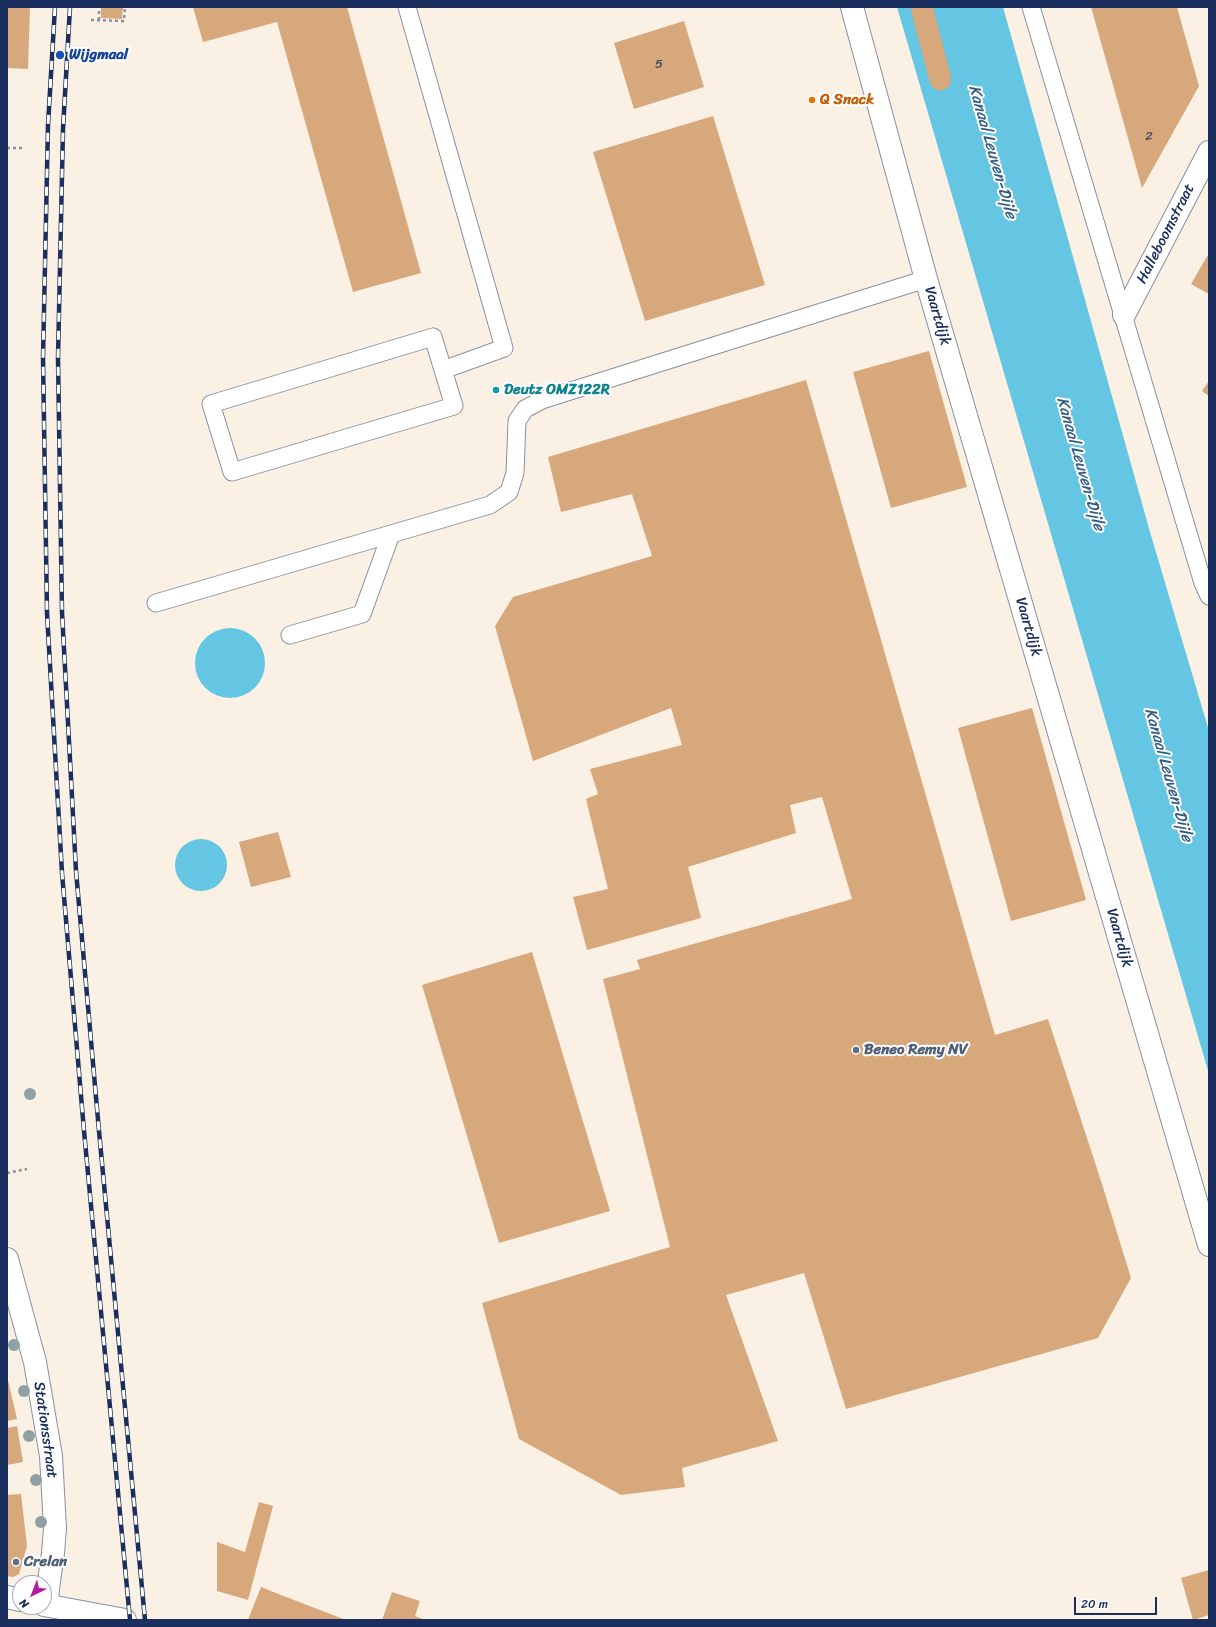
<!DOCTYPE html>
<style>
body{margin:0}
#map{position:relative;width:1216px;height:1627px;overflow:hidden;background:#faf0e3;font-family:Sriracha,sans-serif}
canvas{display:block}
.frame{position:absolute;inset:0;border:8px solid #1b2f5e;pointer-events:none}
.north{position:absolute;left:12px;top:1575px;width:40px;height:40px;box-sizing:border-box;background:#fff;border:1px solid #a4acbf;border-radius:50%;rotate:223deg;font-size:11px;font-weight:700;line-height:16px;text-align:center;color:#1b2f5e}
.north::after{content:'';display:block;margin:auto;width:14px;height:18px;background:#b5179e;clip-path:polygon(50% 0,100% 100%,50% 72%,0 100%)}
.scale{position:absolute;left:1074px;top:1597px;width:83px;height:18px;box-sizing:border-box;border:2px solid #1b2f5e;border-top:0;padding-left:5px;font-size:12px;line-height:14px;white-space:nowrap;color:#1b2f5e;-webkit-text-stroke:3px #fff;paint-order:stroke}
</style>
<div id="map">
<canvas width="1216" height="1627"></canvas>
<div class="frame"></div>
<div class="north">N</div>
<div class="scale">20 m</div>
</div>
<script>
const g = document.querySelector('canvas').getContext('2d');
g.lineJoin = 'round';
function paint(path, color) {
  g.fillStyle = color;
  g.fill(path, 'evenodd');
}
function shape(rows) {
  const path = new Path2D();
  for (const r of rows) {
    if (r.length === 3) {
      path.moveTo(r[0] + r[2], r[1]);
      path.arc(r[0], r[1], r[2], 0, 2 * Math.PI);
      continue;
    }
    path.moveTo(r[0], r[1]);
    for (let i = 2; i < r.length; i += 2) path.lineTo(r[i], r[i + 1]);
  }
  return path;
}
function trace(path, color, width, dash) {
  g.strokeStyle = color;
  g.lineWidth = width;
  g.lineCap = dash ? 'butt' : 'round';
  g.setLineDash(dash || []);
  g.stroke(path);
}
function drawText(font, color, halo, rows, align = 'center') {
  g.font = font + ' Sriracha,sans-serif';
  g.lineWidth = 4;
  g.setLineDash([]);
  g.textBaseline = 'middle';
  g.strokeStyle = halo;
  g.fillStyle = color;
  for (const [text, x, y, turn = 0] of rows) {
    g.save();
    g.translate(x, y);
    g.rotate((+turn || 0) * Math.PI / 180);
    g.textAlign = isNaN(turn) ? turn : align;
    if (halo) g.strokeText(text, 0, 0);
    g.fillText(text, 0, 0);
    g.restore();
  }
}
paint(shape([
 [897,7,1003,7,1150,532,1209,731,1209,1074],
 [230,663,35],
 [201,865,26]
]), '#64c6e2');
paint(shape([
 [7,7,30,7,28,69,7,68],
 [101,7,123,7,122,19,101,18],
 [193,7,347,7,421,273,353,292,277,22,203,42],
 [910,7,933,7,951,76,951,83,947,88,941,91,934,89,930,83],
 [1091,7,1177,7,1199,86,1142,188],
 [684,21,704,87,634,109,614,43],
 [713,116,765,285,645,321,593,152],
 [1209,253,1209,294,1191,284],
 [929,351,967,487,891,508,853,372],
 [806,380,995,1035,1048,1019,1102,1184,1131,1278,1098,1338,846,1409,804,1273,726,1295,778,1441,682,1468,685,1487,621,1495,519,1439,482,1303,670,1247,603,979,640,969,637,960,852,899,822,797,790,805,796,833,688,867,701,918,587,950,573,897,608,889,586,799,598,794,590,769,682,745,671,708,533,761,495,626,513,597,652,556,632,494,561,512,548,457],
 [1209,381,1209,396,1202,391],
 [1032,708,1086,900,1011,921,958,728],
 [278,832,291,877,251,887,239,842],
 [532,952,610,1211,499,1243,422,985],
 [7,1376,17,1419,7,1421],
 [17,1426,23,1462,7,1465,7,1428],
 [21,1494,27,1546,19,1574,13,1577,7,1576,7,1495],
 [259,1502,273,1506,248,1600,217,1591,217,1542,245,1552],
 [1209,1570,1209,1615,1193,1620,1181,1578],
 [261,1587,281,1595,346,1620,248,1620],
 [392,1592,420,1601,415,1616,425,1620,382,1620]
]), '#d8a87d');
const lane = shape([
 [407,7,504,348,443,370],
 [1031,7,1203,583,1209,596],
 [433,337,454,406,232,472,211,404,433,337],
 [156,603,490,505,509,492,515,473,517,421,525,409,542,400,926,279],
 [290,635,362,614,391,534]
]);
const street = shape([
 [1124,315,1209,152],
 [7,1259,35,1362,51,1456,55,1528,53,1553,48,1588,47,1605]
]);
const secondary = shape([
 [852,7,926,279,1209,1245],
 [7,1597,20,1600],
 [44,1605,125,1620]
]);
trace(lane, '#8a90a0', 19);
trace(street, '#8a90a0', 24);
trace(secondary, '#8a90a0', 24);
trace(shape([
 [91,20,124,21,125,7],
 [99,20,99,7],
 [7,148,24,148],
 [7,1173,27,1169]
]), '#8a90a0', 2.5, [3, 3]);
trace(lane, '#fff', 17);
trace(street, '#fff', 22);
trace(secondary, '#fff', 22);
const rail = shape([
 [55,7,48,125,43,358,47,613,62,873,84,1131,130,1620],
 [70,7,63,129,58,358,62,612,76,871,99,1131,145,1620]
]);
trace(rail, '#1b2f5e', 4.5);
trace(rail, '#fff', 3, [9]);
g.fillStyle = '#8fa1a4';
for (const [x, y] of [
 [30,1094],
 [14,1345],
 [24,1391],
 [29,1436],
 [36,1480],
 [41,1522]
]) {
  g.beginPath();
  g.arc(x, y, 6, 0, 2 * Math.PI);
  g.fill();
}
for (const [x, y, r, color] of [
 [60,55,5,"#1a4fb4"],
 [812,100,4,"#e8710a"],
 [496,390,4,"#0f9aa8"],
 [856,1050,4,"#5c6f8a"],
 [16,1562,4,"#5c6f8a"]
]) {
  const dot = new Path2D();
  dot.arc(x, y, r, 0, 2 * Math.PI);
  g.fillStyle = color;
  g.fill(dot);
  trace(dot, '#fff', 1.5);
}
drawText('13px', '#4a4d66', null, [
 ["5",659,65],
 ["2",1149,137]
]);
drawText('bold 15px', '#164399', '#fff', [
 ["Wijgmaal",69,55]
], 'left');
drawText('bold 15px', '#c56008', '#fff', [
 ["Q Snack",820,100]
], 'left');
drawText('15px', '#1b2f5e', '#fff', [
 ["Halleboomstraat",1166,234,-63],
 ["Vaartdijk",937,316,74],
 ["Vaartdijk",1028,627,74],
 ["Vaartdijk",1119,938,74],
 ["Stationsstraat",45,1430,82]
]);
drawText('bold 15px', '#0d838f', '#fff', [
 ["Deutz OMZ122R",504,390]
], 'left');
drawText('bold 15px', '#4e5e75', '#fff', [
 ["Beneo Remy NV",864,1050],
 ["Crelan",24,1562]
], 'left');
drawText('italic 16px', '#315c86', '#fff', [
 ["Kanaal Leuven-Dijle",992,152,74],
 ["Kanaal Leuven-Dijle",1080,464,74],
 ["Kanaal Leuven-Dijle",1168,775,74]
]);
</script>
